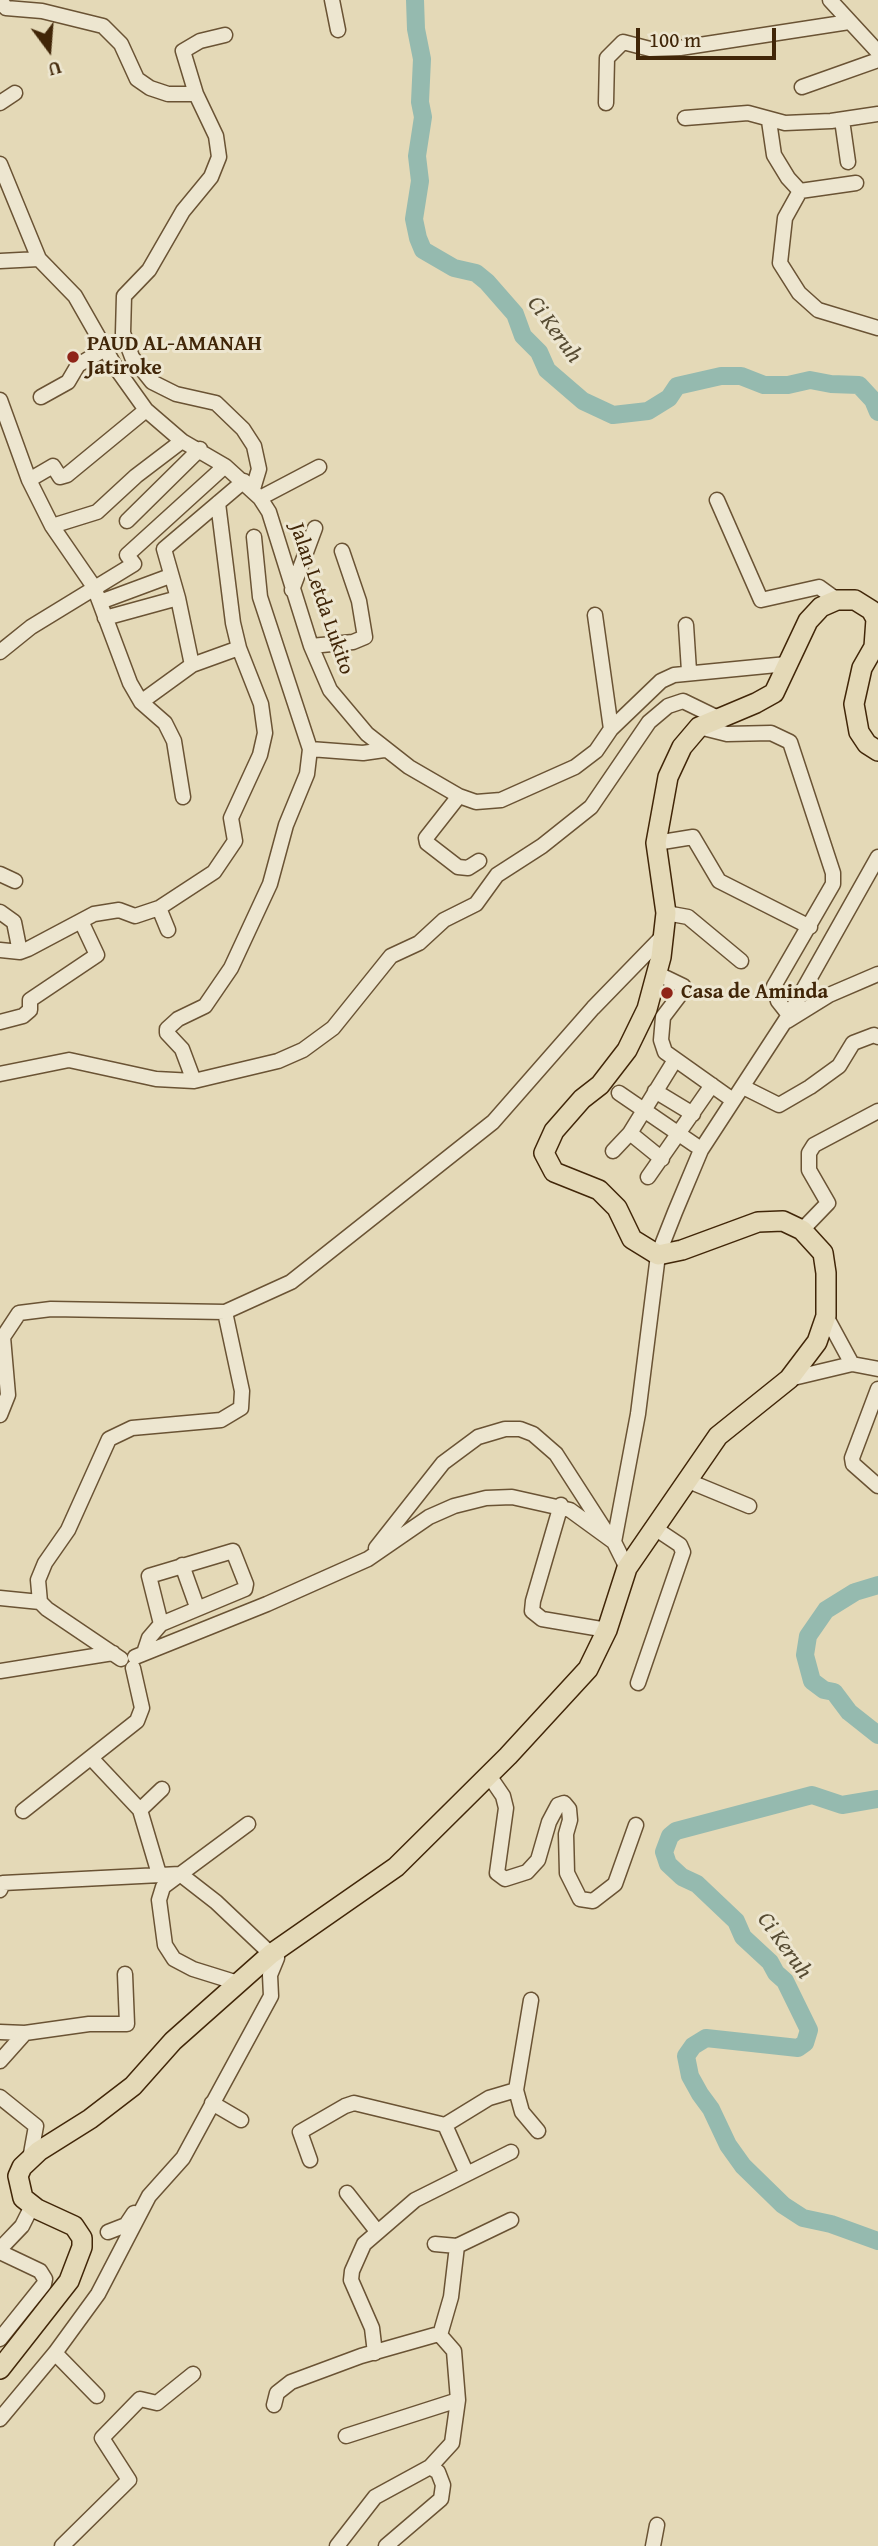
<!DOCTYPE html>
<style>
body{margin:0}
#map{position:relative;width:878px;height:2546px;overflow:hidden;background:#e4d9b7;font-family:"Gentium Book Plus",serif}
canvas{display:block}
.north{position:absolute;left:14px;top:14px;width:70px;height:70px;-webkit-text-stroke:5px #ede6d0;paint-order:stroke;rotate:164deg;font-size:19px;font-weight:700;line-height:28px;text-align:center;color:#412608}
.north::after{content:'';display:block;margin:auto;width:24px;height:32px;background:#412608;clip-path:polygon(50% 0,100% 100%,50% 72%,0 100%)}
.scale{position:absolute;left:636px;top:28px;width:140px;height:32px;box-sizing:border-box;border:4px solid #412608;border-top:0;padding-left:9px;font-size:21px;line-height:24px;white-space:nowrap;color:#412608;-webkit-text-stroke:5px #ede6d0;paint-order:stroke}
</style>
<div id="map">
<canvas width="878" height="2546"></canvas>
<div class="north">U</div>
<div class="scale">100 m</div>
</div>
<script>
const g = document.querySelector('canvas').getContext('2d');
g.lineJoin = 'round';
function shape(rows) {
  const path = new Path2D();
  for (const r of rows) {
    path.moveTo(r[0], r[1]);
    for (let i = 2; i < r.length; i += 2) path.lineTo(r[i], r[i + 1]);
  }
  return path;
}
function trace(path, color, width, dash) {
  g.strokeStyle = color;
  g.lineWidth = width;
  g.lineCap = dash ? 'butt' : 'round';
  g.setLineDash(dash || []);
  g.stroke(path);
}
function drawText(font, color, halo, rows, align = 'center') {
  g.font = font + ' "Gentium Book Plus",serif';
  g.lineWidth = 6;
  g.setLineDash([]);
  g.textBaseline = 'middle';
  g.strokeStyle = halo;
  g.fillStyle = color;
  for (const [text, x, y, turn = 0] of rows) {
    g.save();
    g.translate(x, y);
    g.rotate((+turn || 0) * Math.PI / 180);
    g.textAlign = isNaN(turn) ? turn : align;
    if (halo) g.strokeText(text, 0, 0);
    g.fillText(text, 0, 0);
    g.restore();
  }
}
trace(shape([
 [415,0,416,29,422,59,420,102,423,117,417,156,420,181,414,219,418,238,423,250,454,268,476,273,487,282,515,314,523,336,539,352,547,370,583,401,613,415,648,411,669,398,677,386,721,376,741,376,764,385,788,385,810,380,831,384,859,385,873,400,878,412],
 [878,1585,855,1592,826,1610,808,1636,805,1655,812,1681,824,1690,834,1692,849,1712,878,1735],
 [878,1799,842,1805,812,1795,676,1831,670,1836,664,1852,668,1864,682,1877,697,1884,736,1921,743,1937,770,1962,776,1973,785,1981,809,2030,805,2043,798,2048,706,2038,693,2046,686,2056,690,2076,700,2094,711,2109,728,2145,743,2166,783,2205,803,2218,831,2224,878,2241]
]), '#95baaf', 18);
const minor = shape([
 [0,0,6,8,42,11,103,26,121,44,137,79,150,88,168,94,196,94],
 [332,0,338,30],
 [830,0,878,52],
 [225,35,200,41,183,51,196,94,216,136,219,157,211,177,183,211,149,270,124,296,123,333,132,357,152,382,176,394,216,403,243,429,254,446,259,469,253,489],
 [802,87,878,60],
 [0,103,15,93],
 [606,103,607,58,623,42,650,49,680,48,849,22],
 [685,118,748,113,785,123,831,121,878,114],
 [842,120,848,162],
 [769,121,774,155,788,178,800,191],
 [0,164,39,259,75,296,116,368,146,410,182,441,225,466,260,498,269,512,311,646,330,690,367,734,409,767,459,796,476,802,501,800,575,767,596,751,611,729,661,681,674,675,787,664],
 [856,183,800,191,785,218,780,263,799,293,818,310,878,328],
 [0,261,39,259],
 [41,397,68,382,78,365,105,349],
 [0,400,29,480,52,526,94,587,130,683,141,702,165,723,174,741,183,797],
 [29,480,53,466,60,477,67,475,146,410],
 [260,498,319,467],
 [717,500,761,600,819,587,837,600],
 [127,521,200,449],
 [52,526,97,512,136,476,182,441],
 [254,537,260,597,310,749,307,774,286,825,270,884,231,968,205,1006,178,1019,167,1029,167,1033,182,1049,194,1081,278,1061,303,1050,333,1028,391,956,419,943,444,920,476,904,497,875,542,846,591,807,649,722,668,706,683,701,718,718],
 [292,590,315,528],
 [178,598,164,549,244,481],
 [100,602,170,576],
 [595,615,611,729],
 [105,618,178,598,192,665],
 [686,625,689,671],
 [311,646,353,642,365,637,359,601,342,551],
 [0,652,31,627,134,564,127,555,225,466],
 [141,702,192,665,239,648],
 [699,727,727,734,771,733,790,742,833,873,833,884,774,986,778,1001,789,1015],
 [310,749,363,753,384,750],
 [459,796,426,838,427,843,458,867,468,868,479,861],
 [656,843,693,837,719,881,810,927],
 [0,874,15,881],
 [0,912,14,922,20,952],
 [666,913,688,917,741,961],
 [168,930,159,908,214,872,235,841,231,818,260,755,265,733,261,704,239,648,233,623,218,503],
 [0,950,20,952,28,949,94,914,119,910,135,916,159,908],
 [656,973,683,986,682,992,663,1017,661,1040,665,1052,727,1096],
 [787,1021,829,995,878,974],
 [0,1022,23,1016,30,1010,30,1000,97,955,81,921],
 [0,1074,69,1060,156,1079,194,1081],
 [743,1087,779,1105,810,1087,839,1066,853,1043,874,1035,878,1037],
 [655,1091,693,1114],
 [619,1093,695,1145],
 [630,1133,662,1159],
 [613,1151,630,1133,675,1060],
 [648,1177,712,1085],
 [802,1230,828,1203,809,1170,809,1153,814,1145,878,1111],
 [826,1316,852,1364,878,1369],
 [789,1379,852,1364],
 [878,1389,852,1458,853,1464,878,1486],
 [0,1415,8,1395,3,1337,19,1313,51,1309,225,1312,291,1282,493,1122,593,1008,664,935],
 [686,1480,749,1506],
 [561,1505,533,1601,532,1611,542,1619,607,1630],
 [614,1542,638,1414,658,1255,675,1212,701,1150,789,1015,878,857],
 [376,1548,443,1463,478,1437,505,1429,520,1429,533,1434,556,1454,605,1530],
 [182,1565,197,1607],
 [0,1598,40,1602],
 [144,1653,149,1638,161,1624,245,1589,246,1584,233,1551,149,1576,161,1624],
 [135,1657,267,1604,368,1559,429,1517,454,1506,486,1498,512,1497,570,1510,614,1542,627,1568],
 [121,1659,47,1609,40,1602,38,1580,45,1563,68,1530,109,1439,132,1428,221,1420,241,1408,242,1391,225,1312],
 [0,1671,113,1653],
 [638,1683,683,1552,680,1545,653,1527],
 [92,1759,140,1810],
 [488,1774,503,1796,506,1808,497,1873,505,1879,527,1872,538,1860,549,1822,558,1805,564,1803,569,1809,570,1820,566,1834,567,1873,580,1899,593,1901,615,1884,636,1825],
 [23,1811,137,1721,142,1708,133,1668],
 [159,1874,140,1810,162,1789],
 [0,1890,3,1883,180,1874,216,1902,271,1954],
 [238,1983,193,1969,174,1959,165,1945,159,1900,163,1887,248,1824],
 [0,2032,25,2033,89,2024,127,2024,125,1974],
 [0,2061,25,2033],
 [516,2090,522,2112,538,2131],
 [0,2097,36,2126,30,2159],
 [212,2103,241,2120],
 [445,2125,466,2172],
 [310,2160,300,2132,345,2106,354,2103,445,2125,489,2098,516,2090,531,2000],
 [347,2193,376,2230],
 [108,2232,126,2225,134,2213],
 [435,2244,457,2246],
 [0,2249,22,2226,32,2206],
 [0,2252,40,2271,45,2279,44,2284,0,2339],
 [440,2335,451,2297,457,2246,511,2220],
 [55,2353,97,2396],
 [375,2353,372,2328,351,2280,352,2271,364,2244,415,2200,511,2152],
 [274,2405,277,2393,291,2382,361,2356,435,2335,440,2335,454,2351,458,2400,452,2443,430,2467,375,2497,337,2546],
 [0,2419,55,2353,98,2294,149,2196,183,2158,271,1996,270,1975,277,1958,275,1950],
 [346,2436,458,2400],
 [62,2546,129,2480,102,2438,140,2399,157,2403,193,2374],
 [386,2546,441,2499,443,2485,438,2472,430,2467],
 [653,2546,657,2525]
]);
const highway = shape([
 [0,2369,69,2281,82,2247,82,2238,74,2226,37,2209,23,2198,18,2176,22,2167,39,2151,90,2119,133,2086,173,2041,271,1954,396,1867,508,1756,588,1669,607,1630,627,1568,718,1436,789,1379,817,1342,826,1316,826,1273,823,1253,802,1230,783,1221,758,1222,682,1250,658,1255,632,1239,617,1208,599,1190,554,1172,544,1153,554,1131,582,1099,600,1085,627,1050,647,1009,661,957,666,913,656,843,668,777,682,747,699,727,756,703,774,693,808,621,821,607,837,600,855,600,871,610,876,619,874,647,862,668,854,704,859,732,867,744,878,751]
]);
trace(minor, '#6a5334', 17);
trace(highway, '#412608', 22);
trace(minor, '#ede6d0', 14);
trace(highway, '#e4d9b7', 19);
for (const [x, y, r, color] of [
 [73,357,7,"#8f2418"],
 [667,993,7,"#8f2418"]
]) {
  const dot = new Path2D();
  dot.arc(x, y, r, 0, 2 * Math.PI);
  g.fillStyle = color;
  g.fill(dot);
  trace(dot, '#ede6d0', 2.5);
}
drawText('bold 21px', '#412608', '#ede6d0', [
 ["PAUD AL-AMANAH",87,345],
 ["Jatiroke",87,369],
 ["Casa de Aminda",681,993]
], 'left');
drawText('21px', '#412608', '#ede6d0', [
 ["Jalan Letda Lukito",321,599,71]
]);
drawText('italic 23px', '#564b32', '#ede6d0', [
 ["Ci Keruh",554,330,54],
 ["Ci Keruh",784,1946,54]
]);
</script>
